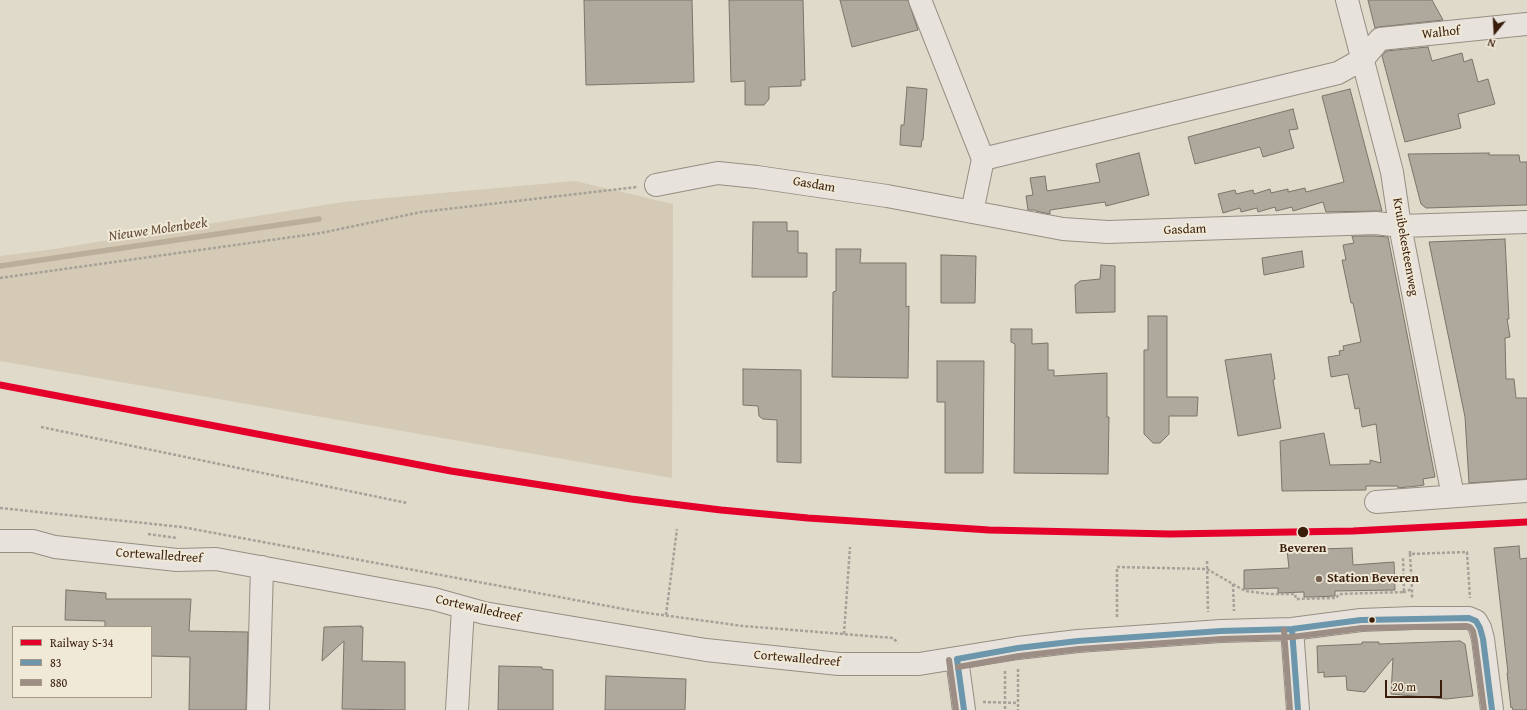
<!DOCTYPE html>
<style>
body{margin:0}
#map{position:relative;width:1527px;height:710px;overflow:hidden;background:#e0daca;font-family:"Gentium Book Plus",serif}
canvas{display:block}
.legend{position:absolute;left:12px;top:626px;width:140px;height:72px;box-sizing:border-box;background:#f0e9d7;border:1px solid #a79885;margin:0;padding:5px 7px;list-style:none;font-size:12px;color:#3a1e0b}
.legend li{display:flex;align-items:center;gap:8px;height:20px}
.legend b{width:20px;border:1px solid #a79885}
.north{position:absolute;left:1475px;top:12px;width:40px;height:40px;-webkit-text-stroke:3px #f0e9d7;paint-order:stroke;rotate:198deg;font-size:11px;font-weight:700;line-height:16px;text-align:center;color:#3a1e0b}
.north::after{content:'';display:block;margin:auto;width:14px;height:18px;background:#3a1e0b;clip-path:polygon(50% 0,100% 100%,50% 72%,0 100%)}
.scale{position:absolute;left:1385px;top:680px;width:57px;height:18px;box-sizing:border-box;border:2px solid #3a1e0b;border-top:0;padding-left:5px;font-size:12px;line-height:14px;white-space:nowrap;color:#3a1e0b;-webkit-text-stroke:3px #f0e9d7;paint-order:stroke}
</style>
<div id="map">
<canvas width="1527" height="710"></canvas>
<ul class="legend">
<li><b style="height:5px;background:#e4002b"></b>Railway S-34</li>
<li><b style="height:5px;background:#6b96ab"></b>83</li>
<li><b style="height:5px;background:#9c8e85"></b>880</li>
</ul>
<div class="north">N</div>
<div class="scale">20 m</div>
</div>
<script>
const g = document.querySelector('canvas').getContext('2d');
g.lineJoin = 'round';
function paint(path, color) {
  g.fillStyle = color;
  g.fill(path, 'evenodd');
}
function shape(rows) {
  const path = new Path2D();
  for (const r of rows) {
    path.moveTo(r[0], r[1]);
    for (let i = 2; i < r.length; i += 2) path.lineTo(r[i], r[i + 1]);
  }
  return path;
}
function trace(path, color, width, dash) {
  g.strokeStyle = color;
  g.lineWidth = width;
  g.lineCap = dash ? 'butt' : 'round';
  g.setLineDash(dash || []);
  g.stroke(path);
}
function drawText(font, color, halo, rows, align = 'center') {
  g.font = font + ' "Gentium Book Plus",serif';
  g.lineWidth = 4;
  g.setLineDash([]);
  g.textBaseline = 'middle';
  g.strokeStyle = halo;
  g.fillStyle = color;
  for (const [text, x, y, turn = 0] of rows) {
    g.save();
    g.translate(x, y);
    g.rotate((+turn || 0) * Math.PI / 180);
    g.textAlign = isNaN(turn) ? turn : align;
    if (halo) g.strokeText(text, 0, 0);
    g.fillText(text, 0, 0);
    g.restore();
  }
}
paint(shape([
 [575,181,673,204,672,478,0,361,0,256,48,250,343,202]
]), '#d4cab5');
trace(shape([
 [0,266,319,219]
]), '#bcaf99', 5.5);
const building = shape([
 [584,0,692,0,694,82,586,85,584,0],
 [729,0,803,0,805,80,801,80,801,86,769,87,769,99,764,105,745,105,745,81,731,82,729,0],
 [840,0,908,0,918,30,852,47,840,0],
 [1368,0,1432,0,1443,20,1379,27,1375,28,1368,0],
 [1428,47,1432,61,1462,53,1464,62,1472,59,1478,82,1488,79,1495,104,1458,114,1461,128,1405,142,1382,56,1386,51,1428,47],
 [907,87,927,89,923,140,922,140,921,147,900,145,901,125,904,125,907,87],
 [1350,89,1382,211,1326,212,1323,202,1293,211,1292,207,1276,211,1275,207,1258,212,1257,208,1241,212,1240,208,1223,213,1218,194,1235,190,1236,194,1253,190,1254,194,1270,189,1271,193,1288,189,1288,192,1305,188,1306,192,1344,182,1322,96,1350,89],
 [1293,109,1298,129,1289,130,1294,148,1263,157,1260,147,1195,164,1188,137,1293,109],
 [1139,153,1149,195,1106,206,1105,202,1050,210,1050,214,1036,211,1035,210,1028,210,1026,196,1033,195,1030,178,1045,176,1047,191,1100,182,1096,164,1139,153],
 [1489,153,1489,155,1519,155,1520,162,1527,162,1527,205,1426,208,1421,204,1408,154,1489,153],
 [753,222,787,222,787,231,798,231,798,253,807,253,807,277,752,277,753,222],
 [1352,236,1375,236,1388,237,1435,477,1423,479,1424,485,1417,486,1398,488,1398,486,1366,486,1366,490,1282,491,1280,441,1324,433,1330,465,1370,464,1370,460,1381,463,1376,424,1362,427,1359,408,1355,409,1348,374,1331,377,1328,357,1340,355,1339,351,1344,350,1343,346,1361,342,1353,303,1351,303,1342,260,1346,260,1343,245,1354,243,1352,236],
 [1505,239,1509,319,1507,319,1510,337,1505,338,1506,379,1514,379,1516,398,1527,398,1527,479,1469,483,1465,417,1429,242,1505,239],
 [836,249,861,249,860,263,906,263,906,307,909,306,908,378,832,377,833,292,836,291,836,249],
 [1302,251,1304,267,1264,275,1262,258,1302,251],
 [941,255,976,256,975,303,941,303,941,255],
 [1101,265,1115,266,1115,312,1076,313,1075,285,1080,281,1100,279,1101,265],
 [1148,316,1167,316,1167,397,1198,397,1197,416,1169,416,1169,434,1160,443,1153,443,1144,434,1144,350,1148,350,1148,316],
 [1011,329,1032,329,1032,344,1048,343,1048,370,1054,370,1054,376,1107,373,1107,417,1109,417,1108,474,1014,473,1015,344,1011,342,1011,329],
 [1271,354,1275,379,1273,380,1281,428,1238,436,1225,360,1271,354],
 [937,361,984,361,983,473,945,473,945,402,937,402,937,361],
 [743,369,801,370,801,463,777,462,777,420,763,419,759,416,758,406,743,405,743,369],
 [1519,546,1520,559,1527,558,1527,710,1513,710,1512,707,1511,708,1507,673,1508,673,1494,548,1519,546],
 [1352,548,1353,565,1394,562,1395,590,1335,591,1335,596,1313,597,1304,597,1304,592,1278,593,1278,588,1244,589,1244,570,1289,568,1287,550,1352,548],
 [66,590,106,593,106,599,191,599,189,631,248,632,246,710,189,710,190,657,151,656,151,627,105,627,105,621,65,620,66,590],
 [361,626,360,627,363,627,362,661,405,662,405,710,342,709,344,641,322,661,324,627,361,626],
 [1460,641,1465,644,1473,696,1446,699,1391,694,1393,658,1365,692,1347,690,1346,676,1324,677,1324,672,1318,673,1317,646,1362,644,1362,642,1379,642,1379,644,1460,641],
 [499,666,542,667,542,669,553,670,553,710,498,710,499,666],
 [606,676,686,679,685,710,605,710,606,676]
]);
paint(building, '#aea89d');
trace(building, '#7c7469', 1);
const minor = shape([
 [920,0,983,159,1338,73,1363,59,1380,39,1527,24],
 [1347,0,1392,172,1400,226,1453,496],
 [656,185,718,173,757,177,887,196,1063,229,1108,232,1376,223,1400,226,1527,222],
 [972,212,983,159],
 [1376,502,1527,491],
 [0,541,33,541,55,547,177,560,216,559,434,599,484,613,706,650,839,664,919,664,1018,648,1078,641,1221,631,1292,629,1361,620,1413,618,1469,618,1476,621,1480,628,1483,639,1492,710],
 [1292,629,1298,710],
 [957,659,964,710],
 [258,710,262,567],
 [457,710,463,608]
]);
trace(minor, '#958e82', 24);
trace(shape([
 [0,278,321,233,421,212,637,187],
 [41,427,407,503],
 [0,508,182,527,640,612,743,626,893,638,898,643],
 [148,534,177,538],
 [1410,551,1410,554,1467,552,1470,598],
 [1410,554,1412,589],
 [1207,561,1208,612],
 [1233,584,1234,611],
 [1404,591,1404,592,1412,589,1412,598],
 [666,615,677,529],
 [1117,617,1117,567,1207,569,1245,591,1270,594,1295,594,1296,599,1336,598,1339,594,1404,592,1403,557],
 [844,634,850,547],
 [1018,669,1018,710],
 [1005,671,1005,710],
 [983,702,1018,703]
]), '#a6a199', 2.5, [3, 2]);
trace(minor, '#e7e3dc', 22);
trace(shape([
 [1292,629,1298,710],
 [957,659,1018,648,1078,641,1221,631,1292,629,1361,620,1469,618,1476,621,1480,628,1483,639,1492,710],
 [957,659,964,710]
]), '#6b96ab', 6);
trace(shape([
 [1284,630,1290,710],
 [949,660,956,710],
 [958,667,1019,656,1079,649,1221,639,1292,637,1362,628,1467,626,1470,627,1473,631,1475,641,1484,710]
]), '#9c8e85', 6);
trace(shape([
 [0,385,451,471,631,499,721,510,808,518,989,530,1170,534,1353,531,1527,522]
]), '#e4002b', 7);
for (const [x, y, r, color] of [
 [1303,532,6,"#3a1e0b"],
 [1319,579,4,"#74604e"],
 [1372,620,3.5,"#3a1e0b"]
]) {
  const dot = new Path2D();
  dot.arc(x, y, r, 0, 2 * Math.PI);
  g.fillStyle = color;
  g.fill(dot);
  trace(dot, '#f0e9d7', 1.5);
}
drawText('13px', '#3a1e0b', '#f0e9d7', [
 ["Walhof",1441,33,-6],
 ["Gasdam",814,185,9],
 ["Gasdam",1185,230,-2],
 ["Kruibekesteenweg",1405,247,80],
 ["Cortewalledreef",159,556,4],
 ["Cortewalledreef",478,609,13],
 ["Cortewalledreef",797,659,5]
]);
drawText('bold 13px', '#3a1e0b', '#f0e9d7', [
 ["Beveren",1303,549]
]);
drawText('bold 13px', '#3a1e0b', '#f0e9d7', [
 ["Station Beveren",1327,579]
], 'left');
drawText('italic 14px', '#624a35', '#f0e9d7', [
 ["Nieuwe Molenbeek",158,230,-8]
]);
</script>
